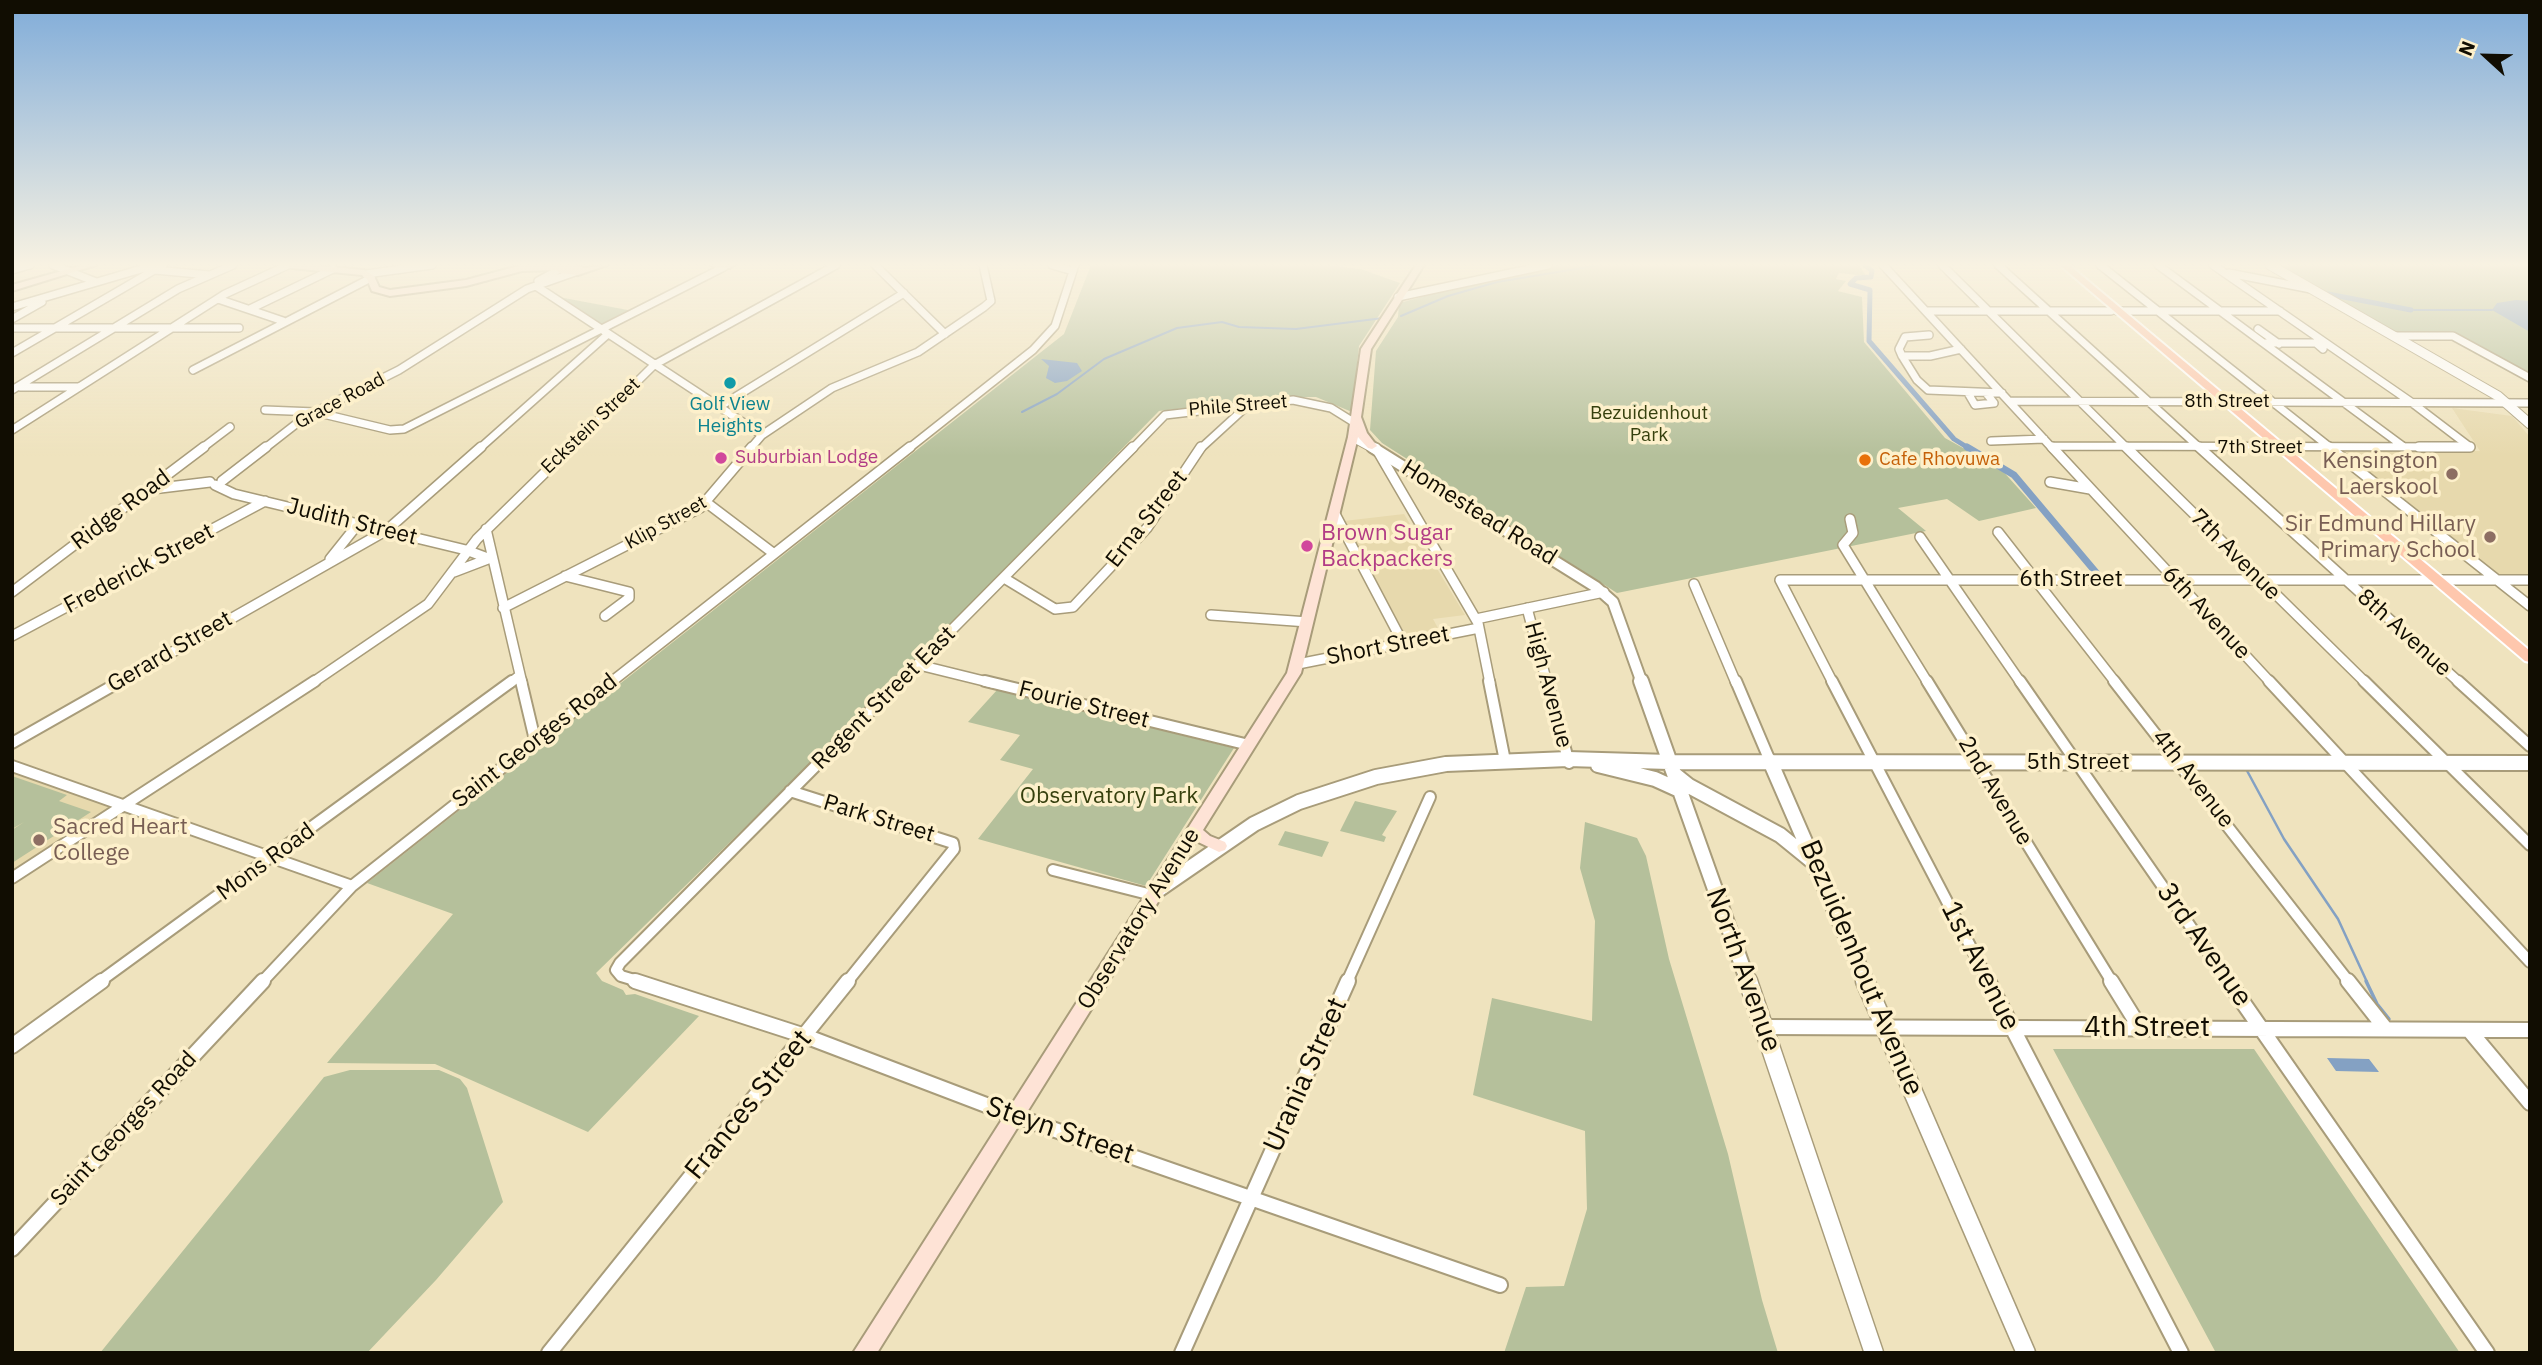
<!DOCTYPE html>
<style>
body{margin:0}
#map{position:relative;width:2542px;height:1365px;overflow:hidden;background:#efe3be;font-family:"IBM Plex Sans",sans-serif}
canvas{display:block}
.frame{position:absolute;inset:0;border:14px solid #110d02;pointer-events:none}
.north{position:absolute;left:2451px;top:21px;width:70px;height:70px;-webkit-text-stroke:5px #fdf0cb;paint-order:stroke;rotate:292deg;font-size:19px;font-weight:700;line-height:28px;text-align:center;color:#110d02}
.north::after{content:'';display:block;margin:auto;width:24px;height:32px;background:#110d02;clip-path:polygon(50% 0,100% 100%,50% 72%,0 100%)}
</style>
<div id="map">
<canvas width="2542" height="1365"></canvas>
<div class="frame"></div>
<div class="north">N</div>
</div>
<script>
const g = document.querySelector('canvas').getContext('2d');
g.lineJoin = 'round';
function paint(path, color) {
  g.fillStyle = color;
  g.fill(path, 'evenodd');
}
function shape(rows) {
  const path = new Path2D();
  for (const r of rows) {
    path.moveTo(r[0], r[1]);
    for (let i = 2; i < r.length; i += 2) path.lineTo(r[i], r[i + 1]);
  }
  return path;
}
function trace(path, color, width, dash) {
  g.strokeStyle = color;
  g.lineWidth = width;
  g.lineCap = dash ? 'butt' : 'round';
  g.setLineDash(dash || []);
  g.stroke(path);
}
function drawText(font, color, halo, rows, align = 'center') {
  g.font = font + ' "IBM Plex Sans",sans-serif';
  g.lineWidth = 7;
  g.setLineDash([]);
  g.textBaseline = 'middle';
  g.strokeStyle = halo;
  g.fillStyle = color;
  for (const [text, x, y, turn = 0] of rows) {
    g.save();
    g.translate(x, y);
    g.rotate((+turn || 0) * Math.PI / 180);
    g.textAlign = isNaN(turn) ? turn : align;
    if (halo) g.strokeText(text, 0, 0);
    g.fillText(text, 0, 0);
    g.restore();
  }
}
paint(shape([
 [2452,408,2512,416,2530,437,2530,575,2497,575,2345,452,2480,451],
 [1404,514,1465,615,1433,619,1439,630,1406,636,1344,521],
 [12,768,118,806,12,874]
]), '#e7d9ad');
paint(shape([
 [1091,265,1327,265,1361,269,1400,283,1359,346,1352,412,1316,397,1279,397,1159,411,900,676,596,973,602,981,623,990,626,995,635,994,699,1016,588,1132,435,1064,327,1063,453,914,367,883,1064,334],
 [1558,265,1859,265,1866,276,1839,273,1836,279,1846,281,1838,291,1862,297,1864,342,1945,438,2001,469,2036,508,1979,521,1947,499,1898,508,1926,531,1617,593,1382,443,1370,430,1376,351,1398,317,1399,303,1515,272],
 [2275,265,2530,265,2530,375,2449,332,2393,333],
 [559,297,633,311,603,327],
 [997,690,1234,748,1146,886,978,839,1033,769,1000,760,1020,735,968,722],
 [12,776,67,795,59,801,91,812,12,863,12,830,24,822,12,829],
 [1355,801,1397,811,1382,835,1386,837,1384,842,1340,831],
 [1585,822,1637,838,1646,856,1669,959,1728,1154,1762,1300,1778,1353,1504,1353,1526,1287,1564,1286,1587,1209,1585,1131,1473,1095,1492,998,1592,1021,1595,921,1580,868],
 [1285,831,1329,842,1322,857,1278,845],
 [2053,1049,2254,1049,2460,1353,2216,1353],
 [350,1070,439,1070,460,1079,467,1088,503,1202,436,1280,367,1353,100,1353,324,1077]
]), '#b5c09b');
paint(shape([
 [2516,300,2530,301,2530,332,2492,310,2497,303],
 [1041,359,1077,363,1082,371,1067,381,1055,383,1046,378,1049,366],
 [2327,1058,2369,1059,2379,1072,2336,1071]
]), '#84a1c3');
trace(shape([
 [2411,310,2492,310],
 [1401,316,1448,296,1497,282,1600,265],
 [1022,412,1057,394,1104,359,1177,328,1222,322,1239,327,1296,329,1383,318]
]), '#84a1c3', 2);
trace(shape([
 [2245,767,2284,839,2338,919,2367,982]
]), '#84a1c3', 2.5);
trace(shape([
 [2366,981,2377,1004,2389,1019]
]), '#84a1c3', 3.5);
trace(shape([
 [1865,265,1872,271,1871,277,1856,278,1850,284,1870,290,1869,341,1954,439,1970,449],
 [2328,294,2411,310]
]), '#84a1c3', 5);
trace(shape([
 [1967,447,2014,475,2099,576]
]), '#84a1c3', 7);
const minorFar3 = shape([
 [53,265,96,282],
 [875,265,945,334],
 [1052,265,1073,271],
 [1883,265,2053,449],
 [1942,265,2128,449],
 [1998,265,2201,449],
 [2100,265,2332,449],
 [2158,265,2404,447],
 [12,270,30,265],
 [155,270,209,275],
 [2229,273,2311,289],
 [366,274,432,265],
 [538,281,560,269],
 [536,286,762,435],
 [1398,297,1548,265],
 [218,299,283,321],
 [12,307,155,265],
 [250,309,333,269],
 [1926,311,2111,311],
 [2117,311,2280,311],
 [12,319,42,302],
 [12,328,239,328],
 [2258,329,2279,344],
 [2394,336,2453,336,2530,378],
 [2264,343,2316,343,2323,349],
 [1961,349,1930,356,1902,356,1917,380,1928,390,2002,393],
 [12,353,163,265],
 [1902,356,1899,349,1905,337,1929,335],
 [193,370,371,278],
 [20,387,78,387],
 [12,390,178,289,233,265],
 [1968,393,1975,405,1994,403,1986,393],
 [2010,401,2530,403],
 [719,407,904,293],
 [265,410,315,412,390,430,404,429,724,267],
 [12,430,225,294,288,265],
 [1991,441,2044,439],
 [2051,446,2470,447,2411,402,2213,265],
 [201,449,230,427],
 [264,449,305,417,399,370,527,289,575,272],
 [479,449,608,334],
 [569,449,654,365,836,265],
 [750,449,762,435,832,388,918,352,984,307,991,301,983,265],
 [908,449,1033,350,1055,326,1075,265],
 [1132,449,1165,415,1293,400,1331,408,1355,423],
 [1200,449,1247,406]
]);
const minorFar2 = shape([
 [2052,447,2271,683],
 [2126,447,2366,683],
 [2199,447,2460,683],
 [2329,447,2530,606],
 [2419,447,2470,447],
 [1376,448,1478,623,1490,683],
 [222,481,266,447],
 [2050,482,2090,489],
 [215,485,234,494,466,550,493,560],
 [152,489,210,482],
 [707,503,773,553],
 [1334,512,1403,643],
 [1850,519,1853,533,1843,545,1928,683],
 [486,529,522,683],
 [1998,532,2116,683],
 [1920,537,2021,683],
 [330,559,358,524],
 [454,572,488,559],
 [565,576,629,592,629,598,605,616],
 [1004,578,1055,609,1073,607,1147,528,1201,447],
 [1694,584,1736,683],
 [12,592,204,447],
 [503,608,700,508,752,447],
 [1527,608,1547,683],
 [1211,615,1308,622],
 [1476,619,1604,592],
 [12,636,265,501],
 [1298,664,1479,628],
 [919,665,992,683],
 [118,683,387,530,481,447],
 [312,683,428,604,477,539,571,447],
 [510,683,519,676],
 [610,683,910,447],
 [899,683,1133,447],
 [1833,683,1780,580,2530,580]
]);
const minorFar1 = shape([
 [521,681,535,740],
 [985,681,1249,745],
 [1489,681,1505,761],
 [1547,681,1569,763],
 [1736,681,1770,761],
 [1832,681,1989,982],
 [1927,681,2112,982],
 [2020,681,2229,982],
 [2114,681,2349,982],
 [2269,681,2530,962],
 [2364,681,2530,845],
 [2458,681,2530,746],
 [12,743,121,681],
 [12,766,352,886],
 [790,791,953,843,954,849,847,982],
 [1053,870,1152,895],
 [12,878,315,681],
 [99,982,512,681],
 [262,982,352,886,612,681],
 [641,982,621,976,616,970,620,963,900,681],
 [1347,982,1430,797]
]);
const minor = shape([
 [635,981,805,1036,1015,1116,1500,1285],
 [1988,981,2181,1353],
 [2111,981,2140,1028],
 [2228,981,2487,1353],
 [2348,981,2385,1028],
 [1764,1027,2530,1030],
 [2469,1030,2530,1103],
 [12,1046,102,981],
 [12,1249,263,981],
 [549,1353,848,981],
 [1182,1353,1348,981]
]);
const tertiaryFar3 = shape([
 [2270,265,2498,396,2530,424],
 [1353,437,1375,449]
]);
const tertiaryFar2 = shape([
 [1372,447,1596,587,1613,602,1642,683]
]);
const tertiaryFar1 = shape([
 [1641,681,1748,982],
 [1770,761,1866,982],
 [1598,765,1655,779,1677,789],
 [1674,774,1689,786,1780,835,1812,861],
 [1158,890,1254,824,1299,802,1376,777,1446,764,1568,759,1669,762,2530,763]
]);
const tertiary = shape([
 [1748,981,1874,1353],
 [1865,981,2026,1353]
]);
const secondary = shape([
 [83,265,96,265,12,291,12,285,83,265],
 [287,265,313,265,364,270,374,276,379,287,390,290,466,280,522,265,576,265,584,268,607,265,578,275,560,273,556,270,522,271,466,286,390,296,372,291,367,279,362,275,291,268,287,265],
 [711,265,734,265,730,268,715,268,711,265],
 [1416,265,1424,265,1371,349,1361,417,1367,433,1377,446,1372,449,1368,448,1358,437,1301,673,1203,830,1210,836,1225,842,1227,846,1225,850,1219,852,1196,841,877,1353,853,1353,1287,673,1348,437,1361,349,1416,265]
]);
const primary = shape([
 [2060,265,2069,265,2530,651,2530,662,2525,661,2060,265]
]);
trace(minorFar3, '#a89c7a', 10);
trace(minorFar2, '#a89c7a', 12);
trace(minorFar1, '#a89c7a', 14);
trace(minor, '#a89c7a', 18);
trace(tertiaryFar3, '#a89c7a', 11);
trace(tertiaryFar2, '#a89c7a', 14);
trace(tertiaryFar1, '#a89c7a', 18);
trace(tertiary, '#a89c7a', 21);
trace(secondary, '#a89c7a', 4);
trace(primary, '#fff', 4);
trace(minorFar3, '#fff', 7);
trace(minorFar2, '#fff', 9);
trace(minorFar1, '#fff', 10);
trace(minor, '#fff', 14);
trace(tertiaryFar3, '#fff', 9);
trace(tertiaryFar2, '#fff', 10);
trace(tertiaryFar1, '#fff', 14);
trace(tertiary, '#fff', 18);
paint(secondary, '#fee3d6');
paint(primary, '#fec7ad');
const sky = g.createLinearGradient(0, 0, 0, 456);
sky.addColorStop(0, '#80acd9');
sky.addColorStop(0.58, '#f8f2e2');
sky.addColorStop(1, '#f8f2e200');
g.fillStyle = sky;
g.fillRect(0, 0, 2542, 456);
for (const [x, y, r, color] of [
 [730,383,7,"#0f9aa8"],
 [721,458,7,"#d1479c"],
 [1865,460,7,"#e8710a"],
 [2452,474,7,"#8d6e63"],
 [2490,537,7,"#8d6e63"],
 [1307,546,7,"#d1479c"],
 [39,840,7,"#8d6e63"]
]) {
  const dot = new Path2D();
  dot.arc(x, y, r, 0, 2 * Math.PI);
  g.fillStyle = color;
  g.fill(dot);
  trace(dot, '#fdf0cb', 2.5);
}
drawText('19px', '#110d02', '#fdf0cb', [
 ["Grace Road",340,401,-28],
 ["8th Street",2227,402],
 ["Phile Street",1238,406,-5],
 ["Eckstein Street",591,426,-44],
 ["7th Street",2260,448],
 ["Klip Street",666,523,-29]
]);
drawText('19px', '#0d838f', '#fdf0cb', [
 ["Golf View",730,405],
 ["Heights",730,427]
]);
drawText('19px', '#36400e', '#fdf0cb', [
 ["Bezuidenhout",1649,414],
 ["Park",1649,436]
]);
drawText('19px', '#b23c85', '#fdf0cb', [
 ["Suburbian Lodge",735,458]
], 'left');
drawText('19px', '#c56008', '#fdf0cb', [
 ["Cafe Rhovuwa",1879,460]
], 'left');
drawText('23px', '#785e54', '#fdf0cb', [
 ["Kensington",2438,461],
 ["Laerskool",2438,487],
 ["Sir Edmund Hillary",2476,524],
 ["Primary School",2476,550],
 ["Sacred Heart",53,827,"left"],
 ["College",53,853,"left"]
], 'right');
drawText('23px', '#110d02', '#fdf0cb', [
 ["Ridge Road",121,510,-37],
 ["Homestead Road",1479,513,32],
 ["Erna Street",1147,519,-52],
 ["Judith Street",352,522,14],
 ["7th Avenue",2235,555,45],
 ["Frederick Street",139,569,-28],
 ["6th Street",2071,579],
 ["6th Avenue",2206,613,47],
 ["8th Avenue",2404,633,42],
 ["Short Street",1388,646,-11],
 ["Gerard Street",170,652,-30],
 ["High Avenue",1548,685,75],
 ["Regent Street East",884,698,-45],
 ["Fourie Street",1084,705,14],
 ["Saint Georges Road",535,741,-38],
 ["5th Street",2078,762],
 ["4th Avenue",2193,779,52],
 ["2nd Avenue",1995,791,59],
 ["Park Street",879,819,17],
 ["Mons Road",266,862,-36],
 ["Observatory Avenue",1139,919,-58],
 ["Saint Georges Road",124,1129,-47]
]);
drawText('23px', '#b23c85', '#fdf0cb', [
 ["Brown Sugar",1321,533],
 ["Backpackers",1321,559]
], 'left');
drawText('23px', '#36400e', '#fdf0cb', [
 ["Observatory Park",1109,796]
]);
drawText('28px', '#110d02', '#fdf0cb', [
 ["3rd Avenue",2204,945,55],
 ["1st Avenue",1980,966,63],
 ["Bezuidenhout Avenue",1861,968,67],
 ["North Avenue",1743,970,70],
 ["4th Street",2147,1028],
 ["Urania Street",1306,1075,-66],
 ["Frances Street",749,1105,-51],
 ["Steyn Street",1060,1131,19]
]);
</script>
